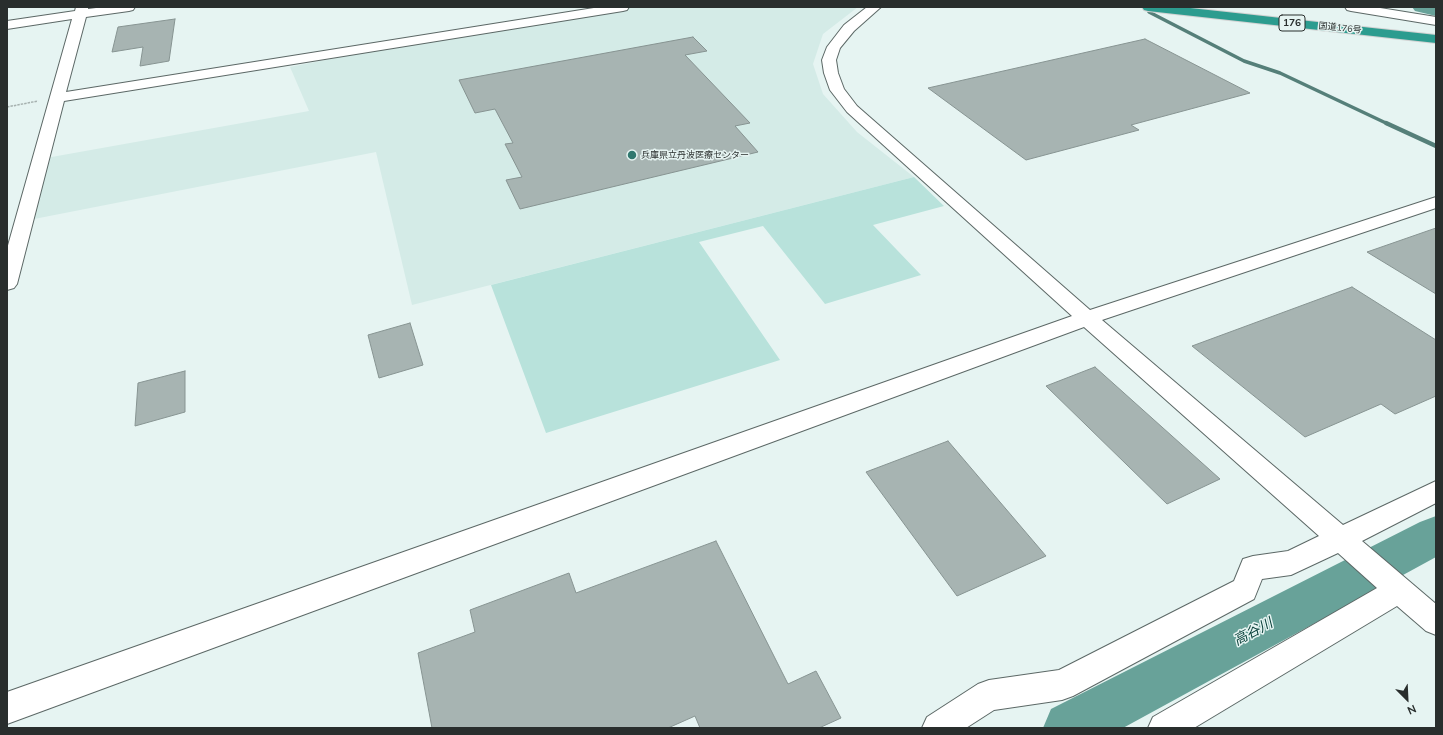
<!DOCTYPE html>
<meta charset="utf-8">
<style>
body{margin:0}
#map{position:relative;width:1443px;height:735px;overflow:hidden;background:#e6f4f2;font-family:Mulish,sans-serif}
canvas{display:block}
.frame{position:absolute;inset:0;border:8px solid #292e2d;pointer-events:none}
.north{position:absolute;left:1387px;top:679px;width:40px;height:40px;-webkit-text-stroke:3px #e6f4f2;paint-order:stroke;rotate:156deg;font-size:11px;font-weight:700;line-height:16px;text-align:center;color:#292e2d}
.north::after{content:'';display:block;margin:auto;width:14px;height:18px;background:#292e2d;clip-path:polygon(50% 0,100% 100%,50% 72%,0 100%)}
</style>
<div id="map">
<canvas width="1443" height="735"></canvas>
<div class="frame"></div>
<div class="north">N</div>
</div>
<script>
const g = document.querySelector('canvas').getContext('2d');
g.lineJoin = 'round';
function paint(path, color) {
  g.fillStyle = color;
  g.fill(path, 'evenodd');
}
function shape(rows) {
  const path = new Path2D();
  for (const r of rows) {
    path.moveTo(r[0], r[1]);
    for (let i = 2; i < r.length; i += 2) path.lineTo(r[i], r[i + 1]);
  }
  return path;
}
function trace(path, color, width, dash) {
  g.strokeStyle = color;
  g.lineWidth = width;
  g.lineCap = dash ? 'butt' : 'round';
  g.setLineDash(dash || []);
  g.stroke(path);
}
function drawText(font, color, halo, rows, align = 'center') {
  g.font = font + ' Mulish,"Noto Sans JP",sans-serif';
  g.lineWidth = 3;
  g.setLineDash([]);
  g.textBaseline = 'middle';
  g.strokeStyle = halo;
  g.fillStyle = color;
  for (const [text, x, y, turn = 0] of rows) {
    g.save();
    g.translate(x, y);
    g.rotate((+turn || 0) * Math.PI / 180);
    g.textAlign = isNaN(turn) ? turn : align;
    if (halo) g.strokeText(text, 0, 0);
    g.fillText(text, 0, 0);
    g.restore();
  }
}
paint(shape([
 [628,7,858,7,823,34,813,64,823,94,857,132,914,177,412,305,376,152,29,220,46,158,309,111,290,67,366,52]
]), '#d4ebe7');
paint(shape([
 [914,177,944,206,873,225,921,275,825,304,763,226,699,242,780,360,546,433,491,285]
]), '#b8e2db');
trace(shape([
 [1149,12,1244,61,1280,73,1388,124]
]), '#557f79', 3.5);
trace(shape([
 [1386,123,1436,146]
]), '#557f79', 4.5);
paint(shape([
 [1412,7,1436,7,1436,16,1415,11,1412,7],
 [1436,516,1436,557,1123,728,1043,728,1051,709,1420,522,1436,516]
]), '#68a299');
const building = shape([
 [175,19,169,61,140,66,143,47,112,52,118,27,175,19],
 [693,37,707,51,685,55,750,123,735,126,758,152,520,209,506,180,522,177,505,144,513,143,495,109,475,113,459,80,693,37],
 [1145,39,1250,93,1131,125,1139,130,1026,160,928,88,1145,39],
 [1436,228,1436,294,1367,252,1436,228],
 [1352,287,1436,340,1436,396,1395,414,1381,404,1305,437,1192,346,1352,287],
 [410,323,423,365,379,378,368,335,410,323],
 [1095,367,1220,479,1167,504,1046,386,1095,367],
 [185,371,185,412,135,426,138,383,185,371],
 [948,441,1046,556,957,596,866,472,948,441],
 [716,541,788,684,816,671,841,718,819,728,700,728,695,716,668,728,432,728,418,653,475,632,470,610,569,573,576,593,716,541]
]);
paint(building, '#a7b4b2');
trace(building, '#879492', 1);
const minor = shape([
 [76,7,88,7,88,9,104,7,135,7,133,10,129,11,86,17,66,92,600,7,629,7,627,10,623,11,64,101,17,284,14,288,7,290,7,249,72,19,7,29,7,21,75,11,76,7],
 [867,7,881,7,854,31,840,48,836,60,838,73,844,89,857,106,1090,310,1436,197,1436,208,1102,320,1343,525,1436,481,1436,503,1362,541,1436,604,1436,635,1426,631,1397,606,1194,728,1148,728,1153,717,1377,588,1338,553,1291,575,1262,579,1254,599,1073,696,1062,700,994,710,966,728,922,728,927,717,978,684,989,680,1059,670,1234,581,1243,559,1253,556,1288,551,1319,536,1084,327,7,724,7,692,1072,316,847,112,830,90,824,73,822,60,827,47,844,25,867,7],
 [1345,7,1374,7,1436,17,1436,25,1351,11,1347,10,1345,7]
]);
const highway = shape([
 [1142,7,1181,7,1436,35,1436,43,1148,11,1144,10,1142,7]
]);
trace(minor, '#5c6866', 2);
trace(highway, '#d0d1d1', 2);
trace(shape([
 [7,107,38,101]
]), '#a6b1af', 1.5, [2.5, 1]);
paint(minor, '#fff');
paint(highway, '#2c9c8f');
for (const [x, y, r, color] of [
 [632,155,5,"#31786f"]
]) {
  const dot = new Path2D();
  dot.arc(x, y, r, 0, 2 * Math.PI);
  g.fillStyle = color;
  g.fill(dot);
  trace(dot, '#e6f4f2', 1.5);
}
drawText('9px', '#292e2d', '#e6f4f2', [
 ["国道176号",1340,28,6]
]);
drawText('9px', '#292e2d', '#e6f4f2', [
 ["兵庫県立丹波医療センター",641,155]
], 'left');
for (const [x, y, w] of [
 [1292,23,26]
]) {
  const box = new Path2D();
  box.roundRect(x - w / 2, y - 8, w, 16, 3);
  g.fillStyle = '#e6f4f2';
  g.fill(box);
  trace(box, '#292e2d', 1);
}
drawText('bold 10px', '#292e2d', null, [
 ["176",1292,23]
]);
drawText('italic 14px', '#09403a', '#e6f4f2', [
 ["高谷川",1253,632,-28]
]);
</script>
